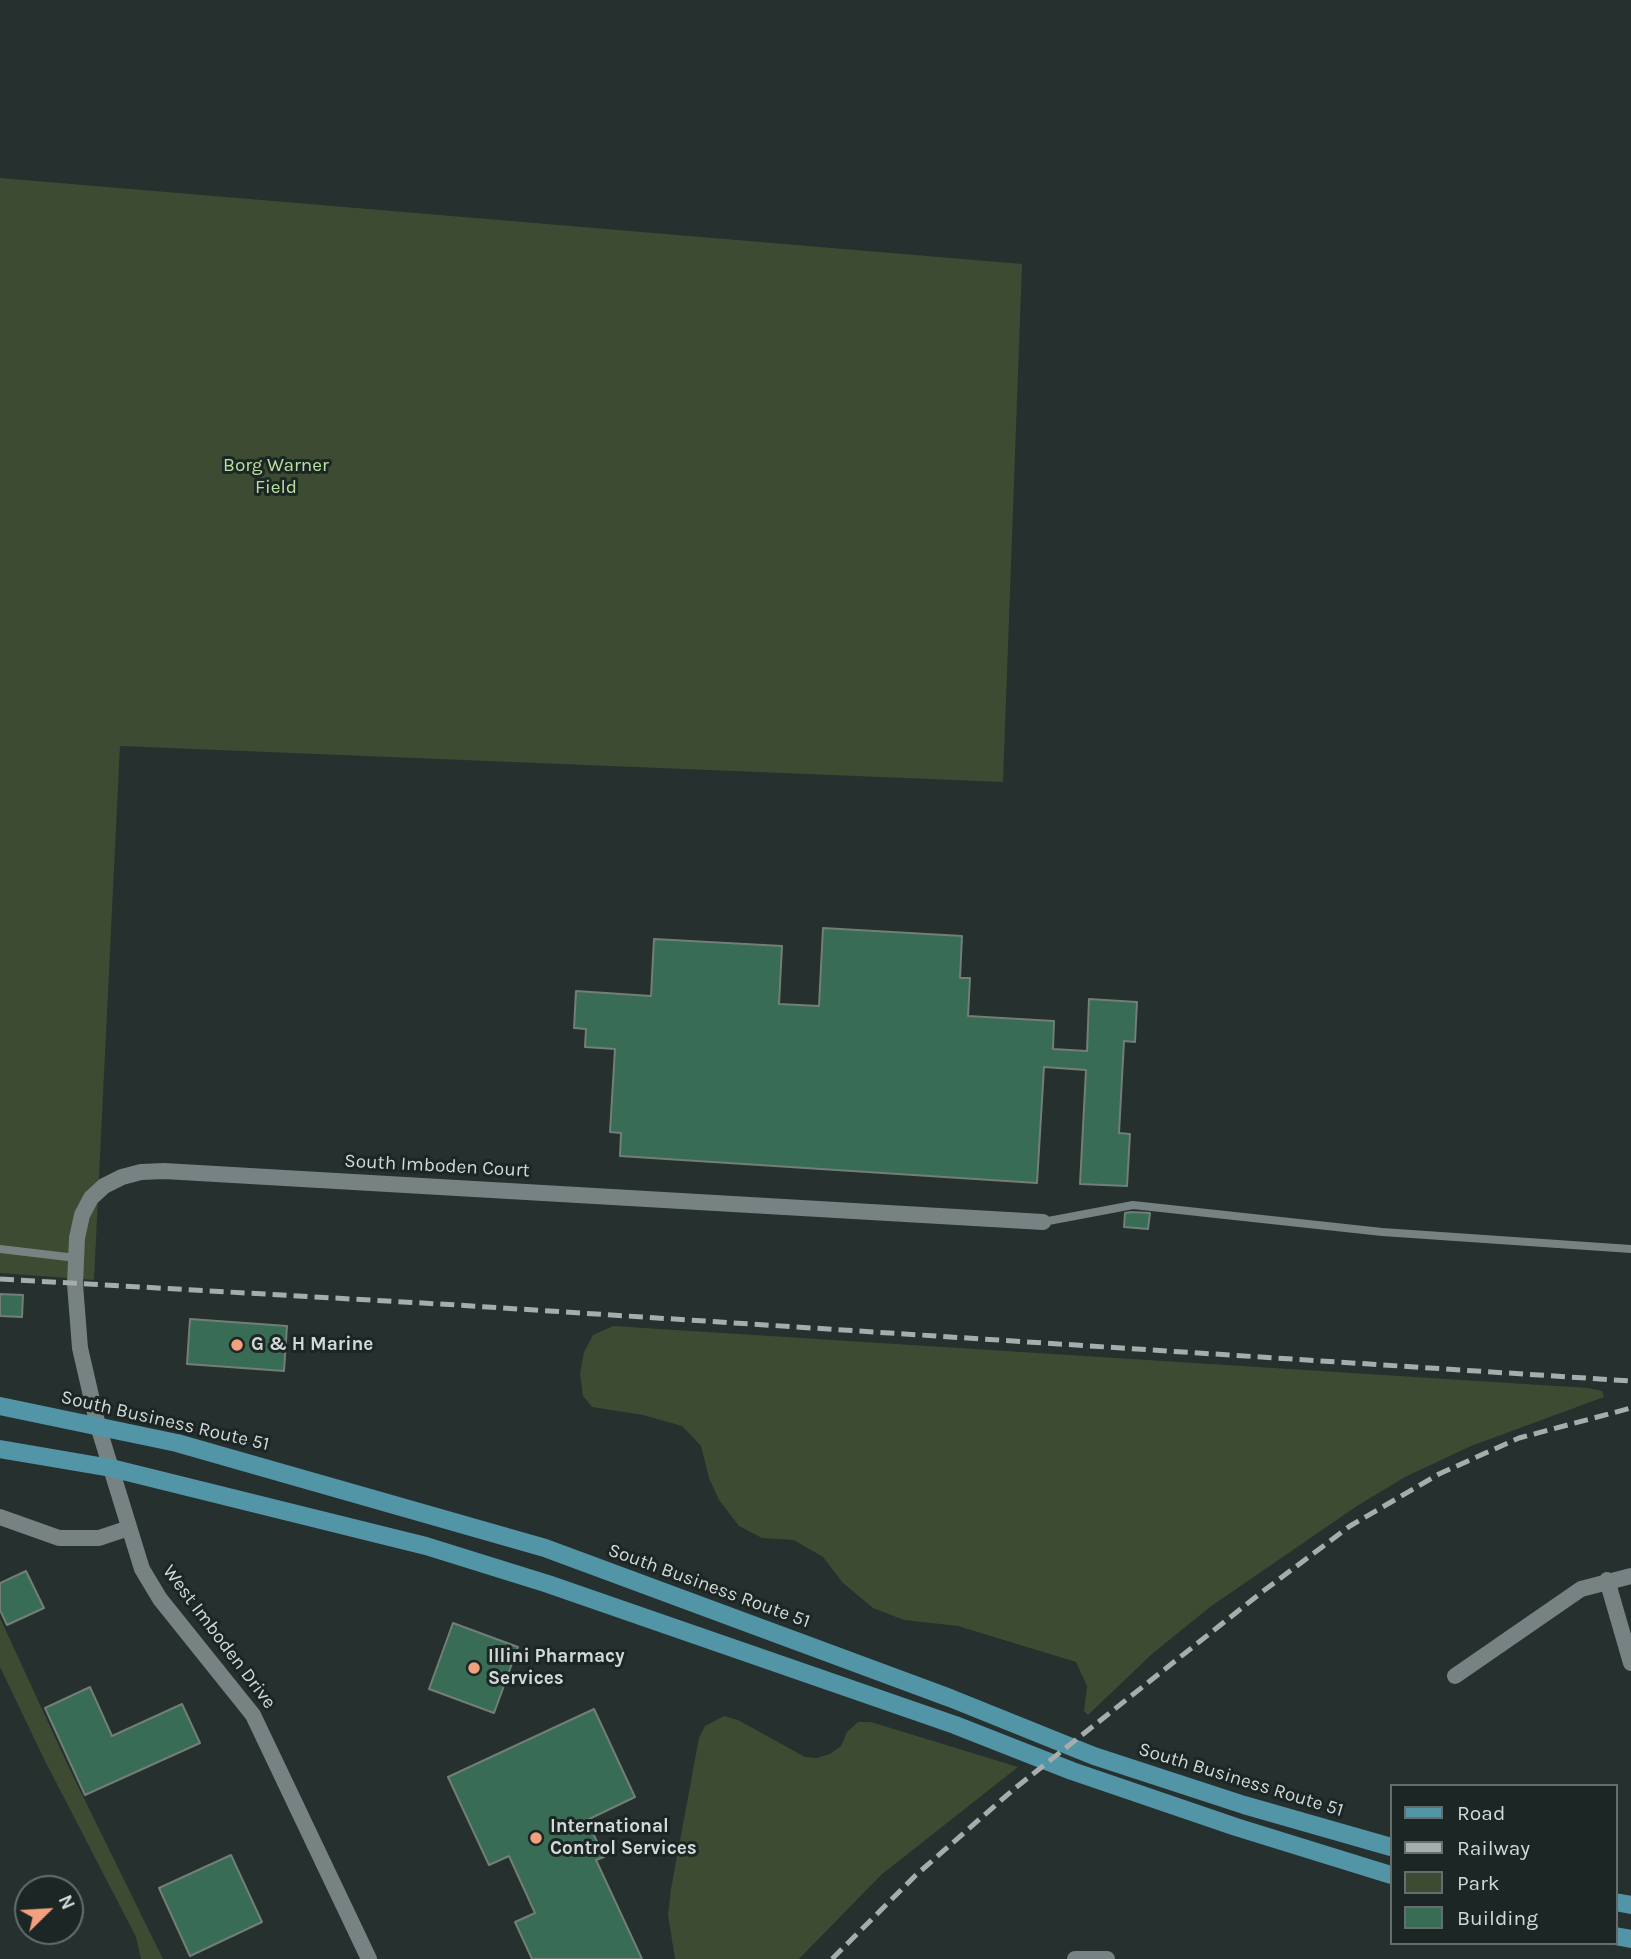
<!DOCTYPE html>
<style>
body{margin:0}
#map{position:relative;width:1631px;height:1959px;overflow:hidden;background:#25302f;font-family:Karla,sans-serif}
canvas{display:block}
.legend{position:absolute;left:1390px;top:1784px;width:228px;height:161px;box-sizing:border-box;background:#1c2625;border:2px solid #656e6d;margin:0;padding:9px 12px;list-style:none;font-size:21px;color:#d3d9d9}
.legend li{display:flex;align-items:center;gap:14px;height:35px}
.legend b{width:35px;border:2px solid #656e6d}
.north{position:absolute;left:14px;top:1875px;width:70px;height:70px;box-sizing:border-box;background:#1c2625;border:2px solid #656e6d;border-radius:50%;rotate:66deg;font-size:19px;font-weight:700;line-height:28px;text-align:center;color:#d3d9d9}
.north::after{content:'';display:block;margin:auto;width:24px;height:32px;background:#f1a17d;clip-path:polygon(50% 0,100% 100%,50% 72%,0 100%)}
</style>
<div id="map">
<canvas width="1631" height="1959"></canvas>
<ul class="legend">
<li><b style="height:9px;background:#5295a7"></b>Road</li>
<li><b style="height:9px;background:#a6adad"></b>Railway</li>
<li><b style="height:19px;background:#3c4b32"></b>Park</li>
<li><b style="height:19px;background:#396c54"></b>Building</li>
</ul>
<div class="north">N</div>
</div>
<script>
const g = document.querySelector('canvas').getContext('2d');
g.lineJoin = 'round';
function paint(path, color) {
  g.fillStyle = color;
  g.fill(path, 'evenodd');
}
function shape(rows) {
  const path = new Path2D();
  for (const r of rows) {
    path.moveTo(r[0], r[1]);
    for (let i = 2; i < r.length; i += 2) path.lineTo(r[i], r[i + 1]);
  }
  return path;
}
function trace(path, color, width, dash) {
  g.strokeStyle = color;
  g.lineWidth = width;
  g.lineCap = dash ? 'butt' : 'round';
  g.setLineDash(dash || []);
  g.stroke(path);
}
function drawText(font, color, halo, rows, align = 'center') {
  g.font = font + ' Karla,sans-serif';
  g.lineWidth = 6;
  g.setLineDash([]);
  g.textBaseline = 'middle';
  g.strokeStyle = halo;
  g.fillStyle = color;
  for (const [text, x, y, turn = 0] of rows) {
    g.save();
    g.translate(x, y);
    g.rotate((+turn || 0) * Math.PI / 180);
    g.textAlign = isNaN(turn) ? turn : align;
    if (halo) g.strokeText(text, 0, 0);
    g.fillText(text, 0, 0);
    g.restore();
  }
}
paint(shape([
 [0,178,1022,264,1003,782,120,746,94,1280,0,1273],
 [613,1326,1588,1388,1602,1391,1604,1397,1471,1446,1405,1477,1357,1506,1210,1607,1152,1654,1088,1715,1084,1711,1087,1686,1076,1662,958,1626,904,1620,873,1608,843,1583,823,1557,794,1540,762,1538,739,1526,719,1500,709,1478,701,1446,682,1426,643,1415,592,1407,583,1396,580,1374,584,1352,593,1335],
 [0,1618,72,1774,163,1959,141,1959,136,1937,44,1759,0,1667],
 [724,1716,738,1720,805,1757,817,1758,830,1754,841,1746,847,1732,858,1722,871,1722,1018,1767,881,1875,799,1959,675,1959,668,1915,671,1889,699,1738,705,1726]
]), '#3c4b32');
const building = shape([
 [823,928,962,936,960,978,970,978,968,1016,1054,1021,1053,1049,1087,1051,1089,999,1137,1002,1135,1042,1124,1041,1119,1133,1130,1134,1127,1186,1080,1184,1086,1070,1044,1067,1037,1183,620,1156,621,1133,610,1132,615,1049,585,1047,586,1029,574,1028,576,991,651,996,654,939,782,946,779,1004,819,1006,823,928],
 [1131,1212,1150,1213,1148,1229,1124,1227,1125,1213,1131,1212],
 [0,1294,23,1295,22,1317,0,1316,0,1294],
 [190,1319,287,1326,284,1371,187,1364,190,1319],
 [26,1571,44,1608,7,1625,0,1610,0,1583,26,1571],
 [453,1623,518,1647,494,1713,429,1689,453,1623],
 [90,1687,112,1736,182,1704,200,1743,85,1795,45,1708,90,1687],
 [594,1709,635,1797,587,1820,604,1857,596,1860,642,1959,532,1959,515,1922,535,1913,509,1856,489,1865,448,1777,594,1709],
 [231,1855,262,1922,190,1956,159,1888,231,1855]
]);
paint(building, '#396c54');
trace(building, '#737e78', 2);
trace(shape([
 [1043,1222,1133,1205,1382,1232,1631,1249],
 [0,1249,76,1258]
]), '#768382', 8);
trace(shape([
 [0,1517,59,1538,99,1538,129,1528],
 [1607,1580,1631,1663],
 [1455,1676,1581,1589,1631,1576],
 [369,1959,253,1715,160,1599,142,1569,98,1426,80,1348,75,1284,77,1238,82,1215,91,1198,104,1186,122,1177,141,1172,164,1171,1043,1222],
 [1075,1959,1107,1959]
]), '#768382', 16);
trace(shape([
 [0,1406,177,1443,545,1548,950,1698,1094,1756,1244,1805,1391,1847],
 [0,1449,111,1468,426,1546,548,1584,955,1725,1072,1771,1236,1827,1391,1875],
 [1615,1902,1631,1905],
 [1615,1936,1631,1939]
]), '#5295a7', 18);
trace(shape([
 [0,1279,457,1305,1631,1381],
 [832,1959,916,1875,1014,1789,1262,1592,1350,1526,1439,1474,1519,1438,1631,1408]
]), '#a6adad', 5, [14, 7]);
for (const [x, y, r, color] of [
 [237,1345,7,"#f1a17d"],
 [474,1668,7,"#f1a17d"],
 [536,1838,7,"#f1a17d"]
]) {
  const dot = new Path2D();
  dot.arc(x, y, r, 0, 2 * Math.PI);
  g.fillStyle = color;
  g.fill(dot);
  trace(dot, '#1c2625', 2.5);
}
drawText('19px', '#b8e09e', '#1c2625', [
 ["Borg Warner",276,466],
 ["Field",276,488]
]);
drawText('19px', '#d3d9d9', '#1c2625', [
 ["South Imboden Court",437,1166,3],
 ["South Business Route 51",165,1421,13],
 ["South Business Route 51",709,1586,20],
 ["West Imboden Drive",219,1637,53],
 ["South Business Route 51",1241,1780,17]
]);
drawText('bold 19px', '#d3d9d9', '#1c2625', [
 ["G & H Marine",251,1345],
 ["Illini Pharmacy",488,1657],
 ["Services",488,1679],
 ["International",550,1827],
 ["Control Services",550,1849]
], 'left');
</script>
